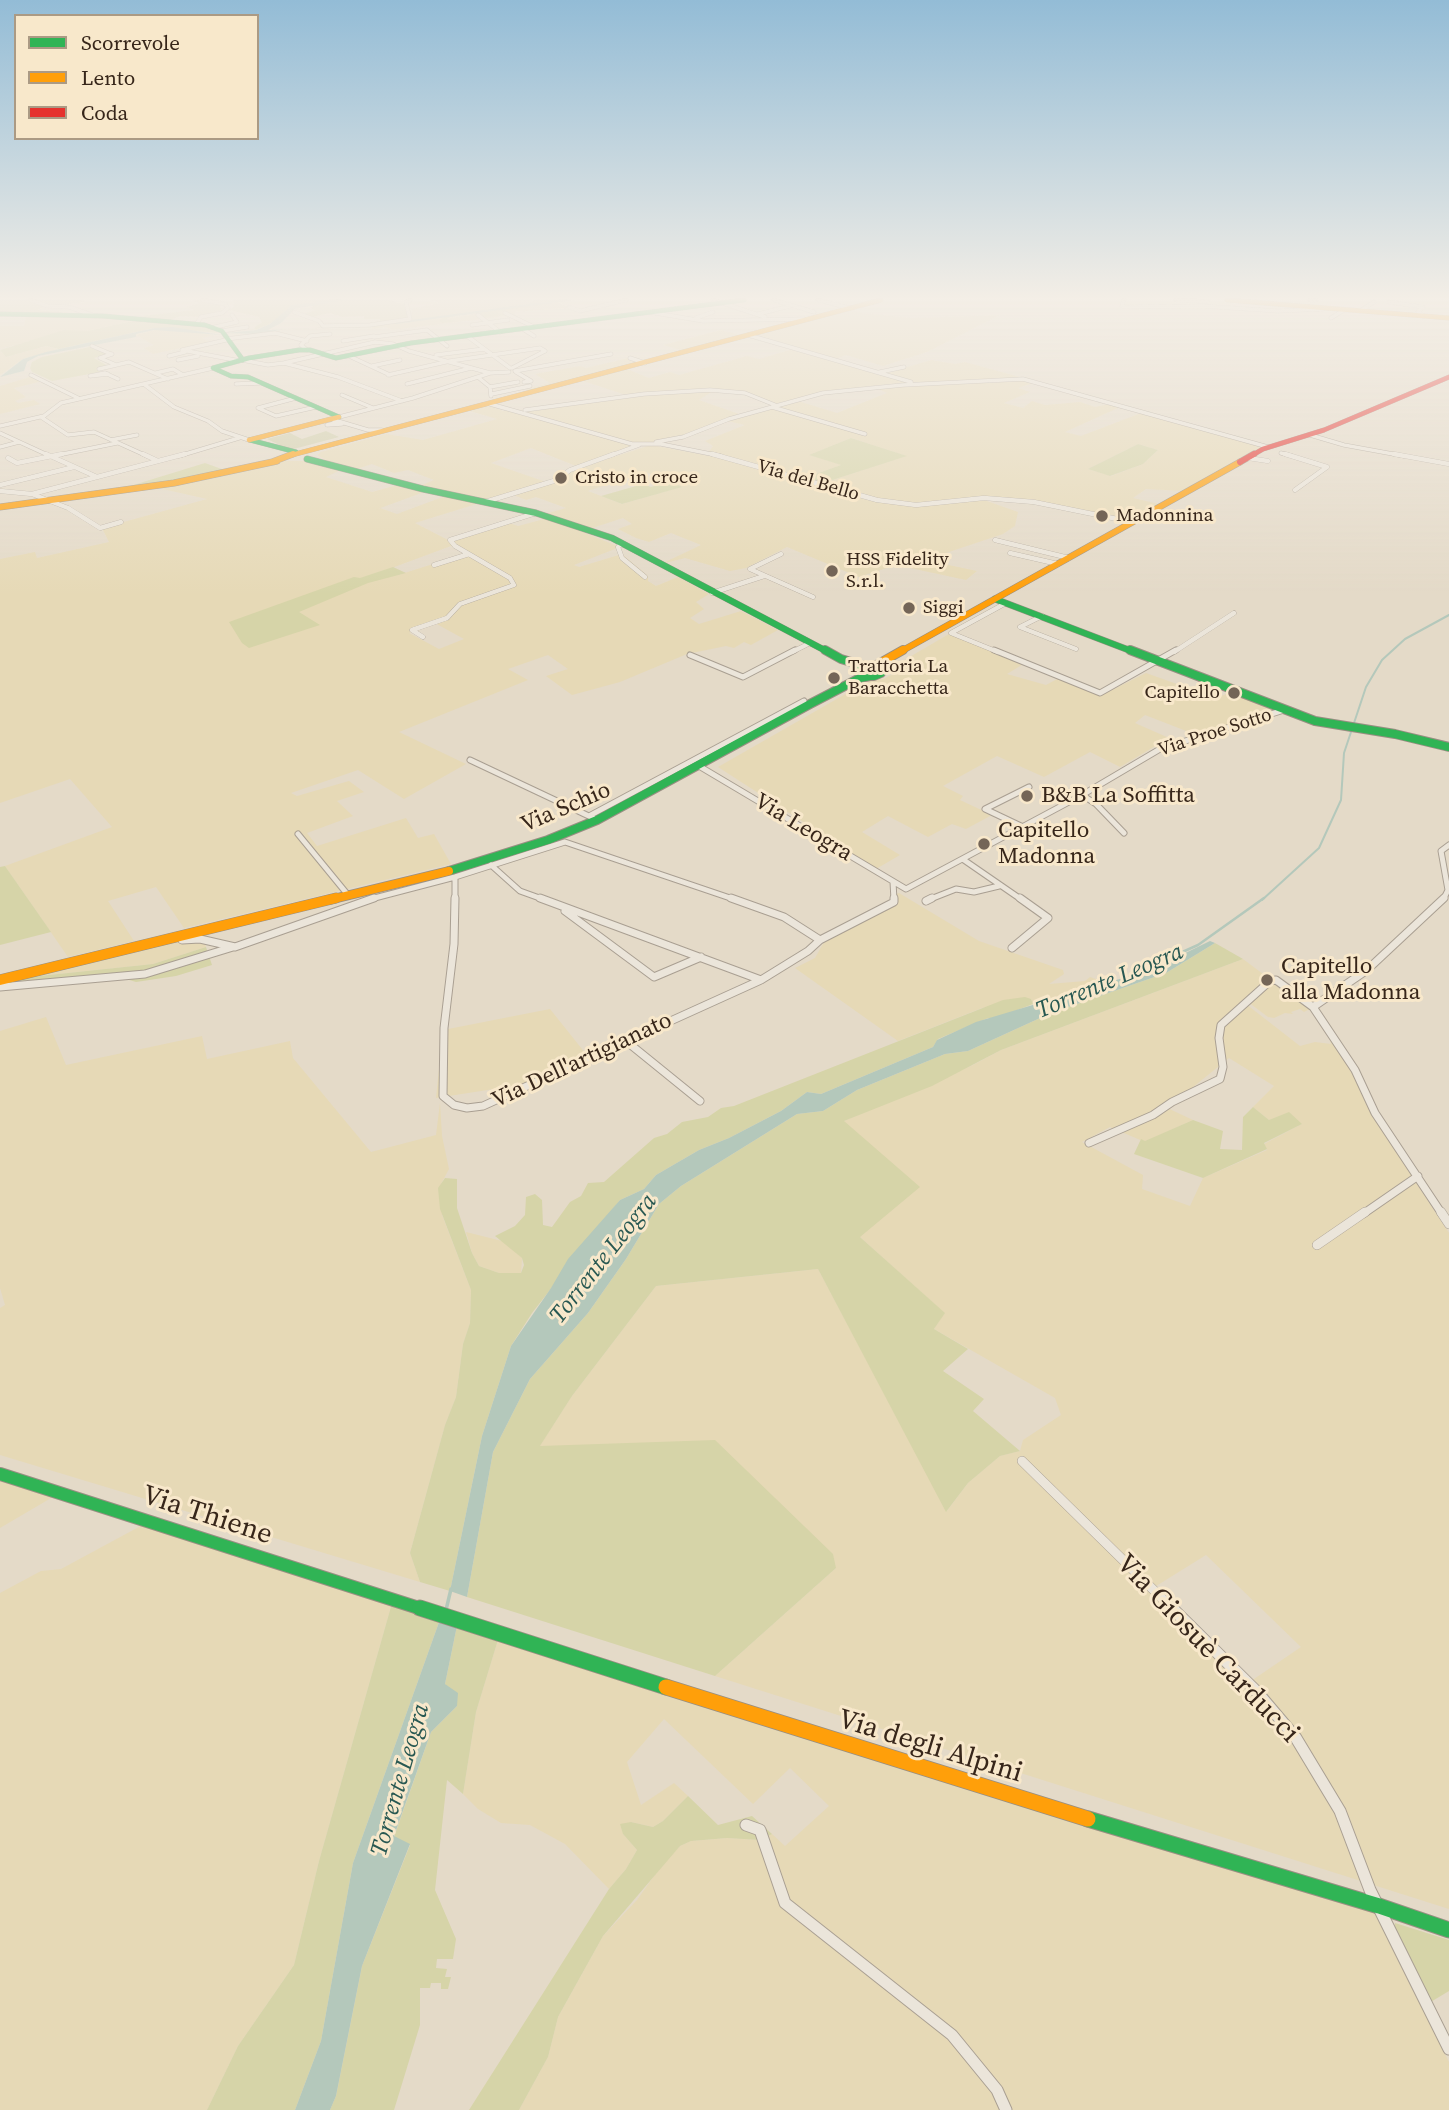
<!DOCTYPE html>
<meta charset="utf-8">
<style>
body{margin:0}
#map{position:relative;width:1449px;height:2110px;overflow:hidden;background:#e4dac8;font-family:"Source Serif 4",serif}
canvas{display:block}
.legend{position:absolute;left:14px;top:14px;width:245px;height:126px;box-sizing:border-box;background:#f8e8cb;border:2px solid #ab9a84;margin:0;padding:9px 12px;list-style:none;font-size:21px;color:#37261a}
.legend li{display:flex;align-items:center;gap:14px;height:35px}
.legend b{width:35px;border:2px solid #ab9a84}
</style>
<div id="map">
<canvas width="1449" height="2110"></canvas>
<ul class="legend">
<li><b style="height:9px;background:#30b455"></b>Scorrevole</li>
<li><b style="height:9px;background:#ff9f0a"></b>Lento</li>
<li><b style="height:9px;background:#e5322d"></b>Coda</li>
</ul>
</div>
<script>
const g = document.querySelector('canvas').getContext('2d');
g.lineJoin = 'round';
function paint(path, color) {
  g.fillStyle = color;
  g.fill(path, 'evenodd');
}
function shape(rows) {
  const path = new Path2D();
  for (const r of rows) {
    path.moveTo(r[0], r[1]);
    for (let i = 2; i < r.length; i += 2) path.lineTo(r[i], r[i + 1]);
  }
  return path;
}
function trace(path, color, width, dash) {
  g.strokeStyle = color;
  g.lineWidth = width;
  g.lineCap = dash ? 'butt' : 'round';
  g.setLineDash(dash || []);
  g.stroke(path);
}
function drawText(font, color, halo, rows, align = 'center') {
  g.font = font + ' "Source Serif 4",serif';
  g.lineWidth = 6;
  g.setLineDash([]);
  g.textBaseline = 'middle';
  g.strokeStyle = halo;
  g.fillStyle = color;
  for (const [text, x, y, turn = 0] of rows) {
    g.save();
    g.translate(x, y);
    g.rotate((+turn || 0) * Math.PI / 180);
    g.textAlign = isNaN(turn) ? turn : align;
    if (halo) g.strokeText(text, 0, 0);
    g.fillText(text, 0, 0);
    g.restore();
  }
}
paint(shape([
 [431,300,533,300,529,304,435,318,443,319,558,302,569,308,526,311,515,312,515,315,392,330,386,327,372,329,372,324,410,319,412,318,412,309,440,303],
 [851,309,863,313,912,318,1000,315,927,352,883,366,846,355,835,359,885,374,931,360,955,364,965,362,1027,379,888,384,823,392,776,405,754,395,724,390,626,395,583,381,627,369,649,378,670,372,679,375,747,356,759,359,793,349,752,336],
 [26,316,110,318,132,321,87,331,69,331,0,349,0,326,24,326],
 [172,329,214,335,202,338,209,342,153,354,144,348,154,345,136,335,154,330],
 [721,330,744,336,684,351,663,345],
 [46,346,59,349,23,359,0,375,0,350,6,357],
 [628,358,642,363,529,392,526,389,550,383,535,374,580,366,586,368],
 [33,376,43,381,14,388,26,397,15,401,18,403,34,400,40,404,0,414,0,386],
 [1021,380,1033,383,1018,388,1030,392,1004,403,1023,408,1032,401,1045,405,1080,402,1095,407,1110,404,1120,407,1065,432,1081,436,1141,413,1262,447,1182,491,1146,489,1133,498,1159,504,1128,521,1033,502,992,498,915,505,855,495,820,484,906,456,851,438,810,455,842,465,802,479,707,454,713,446,705,441,745,425,727,421,798,401,837,413,887,393,876,388,953,382,993,383],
 [1138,444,1158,450,1143,464,1111,476,1088,469],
 [713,391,699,400,739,414,678,437,638,445,576,466,531,448,491,463,546,482,484,500,420,486,434,480,408,470,394,473,372,464,357,469,329,462,317,455,321,452,386,434,423,440,497,419,470,411,491,405,503,411,534,411,641,395],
 [651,445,730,460,764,472,867,500,915,507,984,500,1018,512,1015,526,1003,534,925,560,977,571,966,580,896,565,859,577,787,547,746,568,730,571,685,558,661,564,701,545,671,533,649,542,636,538,618,529,632,524,623,518,589,529,545,514,566,508,536,497,526,500,511,494,545,485,573,470],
 [646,472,681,487,622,504,588,491],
 [282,461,310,461,345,468,326,477,372,492,401,484,427,491,375,510,380,508,397,514,448,495,483,502,415,523,448,540,509,523,518,526,548,518,620,547,574,565,579,567,622,554,648,576,648,581,656,586,678,577,709,594,696,602,704,609,690,618,699,624,741,611,778,630,751,645,744,642,734,648,726,646,687,654,620,682,572,695,546,676,568,669,548,655,508,669,528,680,399,732,466,764,404,799,358,770,291,793,297,796,349,781,364,792,337,801,353,816,307,833,317,846,406,818,418,838,434,834,451,864,184,928,156,887,108,901,134,941,68,957,5,866,112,827,70,779,0,803,0,559,35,552,37,558,109,542,102,528,207,499,158,488,215,478],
 [451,546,465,554,398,575,389,569],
 [433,622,464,639,439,649,409,633],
 [949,634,1025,663,1007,674,1046,685,1059,678,1104,694,1146,673,1216,698,1236,690,1277,708,1221,728,1194,734,1145,715,1135,723,1169,738,1120,767,1090,752,1044,777,997,756,943,786,963,796,960,800,992,815,966,829,952,824,928,837,888,816,862,832,900,855,876,869,718,767,870,680,883,679,893,674,894,666],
 [899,893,979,941,1063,970,1064,974,1049,984,1085,981,1090,977,1104,982,1033,1004,1031,999,982,1008,898,1041,795,968,815,958,824,942,893,904,891,896],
 [202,932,206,947,153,964,11,979],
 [1243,959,1310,1009,1304,1012,1300,1009,1291,1012,1293,1014,1285,1013,1274,1018,1268,1017,1248,1002,1246,1004,1300,1046,1315,1042,1331,1044,1330,1041,1333,1041,1357,1081,1372,1115,1449,1233,1449,1909,715,1676,836,1568,539,1447,572,1396,656,1286,818,1269,947,1511,968,1483,1000,1456,1020,1451,1023,1440,1061,1415,1055,1398,934,1329,944,1313,859,1236,844,1121,973,1065,1001,1050],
 [1229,1058,1274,1086,1253,1107,1269,1120,1302,1124,1264,1144,1267,1150,1203,1178,1190,1206,1142,1189,1143,1175,1082,1142,1110,1127,1145,1142,1193,1120,1163,1106,1187,1092],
 [1206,1555,1301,1647,1251,1681,1153,1588],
 [550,1009,586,1054,526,1084,436,1098,443,1030],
 [46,1017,66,1065,202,1036,207,1059,290,1041,293,1058,371,1152,436,1135,440,1103,442,1136,449,1169,441,1184,442,1215,471,1290,470,1323,463,1344,456,1397,445,1425,410,1553,420,1582,0,1455,0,1308,5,1305,0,1288,0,1031],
 [466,1232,502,1241,514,1249,522,1258,521,1273,499,1273,479,1266,472,1253],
 [0,1476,58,1494,0,1528],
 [148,1522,394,1596,319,1861,294,1965,238,2046,207,2110,0,2110,0,1593,41,1571,61,1569],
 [501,1630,1374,1911,1449,2062,1449,2110,519,2110,548,2057,558,2017,603,1936,637,1900,664,1862,680,1846,691,1841,727,1838,760,1840,772,1834,785,1846,829,1806,790,1768,753,1804,664,1719,627,1762,641,1805,674,1783,688,1796,663,1821,653,1827,631,1822,623,1834,637,1850,626,1869,609,1889,565,1844,530,1825,501,1823,478,1809,463,1794,476,1712]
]), '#e6d9b6');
paint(shape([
 [0,300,82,300,85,302,43,307,38,310,93,315,107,313,112,315,0,314],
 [198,300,219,304,222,310,200,317,180,316,171,320,200,324,220,333,154,328,59,349,46,346,6,357,0,350,64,330,87,331,132,321,142,316,193,310,187,307,198,303,193,301],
 [233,300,335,300,292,305,276,321,256,330,254,328,262,322,259,317,229,310,234,306],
 [344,300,388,300,404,304,409,318,380,323,380,319,364,319,364,316,342,317,330,313,312,317,304,314,315,310,310,308,315,305,308,305],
 [533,300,574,300,497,312,504,315,482,318,476,313,452,317,446,319,456,321,442,323,439,320,442,319,434,317,529,304],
 [90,347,108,354,94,358,108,366,96,369,100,372,52,381,32,372,30,368,32,362,42,357],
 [851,438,907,456,820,484,802,479,841,465,809,455],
 [1138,444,1158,450,1143,464,1110,476,1088,469],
 [205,463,230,472,127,487],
 [669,481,682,487,622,504,601,496,643,484,651,487],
 [393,567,406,573,368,583,299,612,320,625,249,648,242,643,229,622,354,577,360,578],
 [5,866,51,932,0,945,0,867],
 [1215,943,1243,959,1001,1050,932,1086,844,1121,920,1187,860,1237,945,1313,934,1329,968,1349,943,1371,984,1399,973,1411,1020,1451,1000,1456,968,1483,946,1512,818,1269,656,1286,572,1396,540,1446,715,1440,833,1554,836,1568,715,1676,467,1597,493,1452,530,1379,588,1313,626,1259,659,1204,681,1186,797,1114,823,1111,857,1090,945,1054,968,1051,1051,1013,1166,973],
 [206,947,212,965,176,976,136,982,123,978,0,989,11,979,153,964],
 [1025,997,1031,999,1033,1004,997,1018,988,1018,938,1039,933,1047,821,1094,807,1092,781,1111,729,1138,699,1150,656,1175,644,1189,620,1200,532,1313,511,1346,482,1436,450,1591,420,1582,410,1553,445,1425,456,1397,463,1344,470,1323,471,1290,440,1209,438,1188,445,1178,457,1179,457,1208,472,1253,479,1266,499,1273,521,1273,524,1265,522,1258,495,1236,515,1226,525,1215,526,1197,535,1194,542,1200,543,1225,552,1227,570,1202,581,1196,588,1183,604,1182,654,1138,667,1134,682,1122,708,1117,721,1108,734,1106,1003,1000],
 [1253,1107,1269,1120,1289,1112,1302,1124,1264,1143,1267,1149,1203,1178,1134,1154,1141,1139,1145,1141,1193,1120,1223,1131,1220,1149,1242,1150,1243,1117],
 [394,1596,443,1611,353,1863,321,2041,295,2110,207,2110,238,2046,294,1965,319,1861],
 [459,1616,501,1630,476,1712,463,1794,447,1780,435,1890,456,1939,453,1959,437,1959,436,1968,447,1969,445,1977,451,1977,448,1989,441,1989,441,1983,431,1983,430,1988,420,1988,420,2025,394,2110,330,2110,336,2096,362,1966,410,1845,394,1837,431,1732,457,1706,445,1684],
 [688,1796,718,1825,752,1816,772,1834,760,1840,727,1838,691,1841,680,1846,603,1936,558,2017,548,2057,519,2110,469,2110,609,1889,626,1869,637,1850,623,1834,620,1824,631,1822,653,1827,663,1821],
 [1395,1923,1449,1940,1449,1991,1429,2003,1394,1929]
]), '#d6d4a8');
paint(shape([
 [326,431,339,437,290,450,267,439,290,433,302,439]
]), '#d0cda9');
paint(shape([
 [335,300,344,300,295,309,281,323,268,330,369,326,288,329,255,334,225,333,256,330,270,324,292,305],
 [173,327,221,335,154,330,136,334,136,337,38,356,27,362,24,371,0,377,23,359,46,352,154,328],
 [1210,941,1215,943,1166,973,1051,1013,968,1051,945,1054,857,1090,823,1111,797,1114,681,1186,659,1204,626,1259,588,1313,530,1379,493,1452,467,1597,450,1591,482,1436,511,1346,551,1288,568,1259,620,1200,644,1189,656,1175,699,1150,729,1138,781,1111,807,1092,821,1094,933,1047,937,1040,976,1022,1123,978,1167,962],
 [443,1611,459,1616,445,1684,458,1693,457,1706,431,1732,394,1836,410,1844,362,1966,336,2096,330,2110,295,2110,321,2041,353,1863]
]), '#b4c8bb');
trace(shape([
 [316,302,340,300],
 [396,323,566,300],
 [1262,900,1319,848,1341,800,1344,753,1366,687,1382,660,1405,639,1449,615]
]), '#b4c8bb', 2);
trace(shape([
 [1131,975,1198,945,1264,898]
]), '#b4c8bb', 2.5);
trace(shape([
 [446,1610,451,1589]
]), '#b4c8bb', 3.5);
const streetFar5 = shape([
 [31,300,47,306,69,307,95,316],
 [713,300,765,317],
 [774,300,814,312],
 [818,300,850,308],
 [1124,300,1122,306,1125,307,1202,306,1278,311,1323,309],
 [1176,300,1193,301],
 [1188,300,1208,302],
 [1310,300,1316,300],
 [1389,302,1423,307,1418,312,1424,316],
 [569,307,580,311,626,300],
 [1360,311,1374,302],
 [294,312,319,321,323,326,370,325,410,319,406,302,410,300],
 [649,312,703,321,804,319],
 [505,313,534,327],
 [758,314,790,306],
 [478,315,500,332],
 [696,318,713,312],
 [1331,318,1344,310],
 [197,323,201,317,222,313,228,308,225,304,203,300],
 [472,325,508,320],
 [215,327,237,322,232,315],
 [523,329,534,336],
 [222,331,247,327],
 [748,335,911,382],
 [467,336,510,368],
 [374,337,427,330,447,346],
 [226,339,275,333,307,341],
 [226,340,182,350,240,361],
 [343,341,374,336],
 [92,346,111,354],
 [307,350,301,345,310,336,330,334],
 [112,354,100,358,114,364],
 [436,355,484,349],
 [169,356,185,352],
 [349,356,390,375],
 [630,358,645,363],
 [178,360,198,356],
 [242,360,268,365,284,363,338,377,402,401],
 [284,363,375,342,393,344,409,351,490,373,413,398,339,417],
 [372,366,400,360],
 [512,368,545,351],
 [99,369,129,362,168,379],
 [515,371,611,354],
 [516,372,531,381,524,382],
 [880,372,904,367],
 [105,373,90,376,108,374],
 [105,373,118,379],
 [156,373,173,369,183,375],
 [490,373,509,372],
 [31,375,78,398],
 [388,375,450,361,540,348,545,351],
 [479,378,490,387,491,396],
 [236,384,260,383],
 [407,384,471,368],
 [145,385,174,407,208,421,222,431,249,440],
 [490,387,518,382],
 [492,394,530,386],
 [342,395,373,408],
 [296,398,258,408,276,416,316,407],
 [490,404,632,444,661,444,721,456],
 [772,407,865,434],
 [525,410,644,394,710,390,745,393,775,405],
 [41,417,68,435,94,432,147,456],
 [331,419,368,430,382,430],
 [338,422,327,425,342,424],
 [0,426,44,416,61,403,213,368],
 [0,433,50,456],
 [1310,435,1344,445,1404,456],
 [111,440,137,435],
 [656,442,683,437,729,419,823,393,903,385,1023,379,1268,447],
 [0,447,19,442],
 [1281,453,1292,456],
 [53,456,117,443],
 [179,456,239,438],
 [609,456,639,445]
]);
const streetFar4 = shape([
 [46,454,97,477],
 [143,454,158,461],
 [712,454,877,500,916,505,984,498,1034,502,1132,522],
 [1285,454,1327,467,1295,490],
 [1394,454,1449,464],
 [8,458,17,463,62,454],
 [1248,458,1268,461],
 [0,485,74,467],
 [0,491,32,494,185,454],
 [32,494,68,508,100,528,121,522],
 [485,502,557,480,570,470,614,454],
 [995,540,1069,558],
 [620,545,618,547,622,558,645,577],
 [1010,553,1058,564],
 [781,554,750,569,813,597],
 [434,565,469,554],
 [712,593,764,576],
 [1042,616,1020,627,1076,649],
 [423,637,412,630,447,618,460,604,514,585,510,578,455,546,450,540,536,513],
 [792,652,810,643],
 [998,652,951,633,1006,603],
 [1174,652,1234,613]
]);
const streetFar3 = shape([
 [994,650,1100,693,1176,650],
 [690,655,743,677,795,650],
 [470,760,593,818],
 [699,766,906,889,1082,795,1160,749,1284,710],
 [1082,795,1096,804,1124,833],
 [589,816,804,701],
 [1023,827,985,809,1029,787],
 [298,834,348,895],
 [964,860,1022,900],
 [491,865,520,891,545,900],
 [893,882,894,900],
 [367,900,455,877,565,842,736,900],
 [455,900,455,877],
 [928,900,956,889,974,892,999,886],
 [1443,900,1448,890,1441,851,1449,845]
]);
const streetFar2 = shape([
 [455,898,454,944,444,1028,443,1096,454,1105,467,1108,483,1106,761,980,808,951,820,940,894,902,894,898],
 [540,898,761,980],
 [731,898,784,917,820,940],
 [926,901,932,898],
 [565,911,654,977,701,957],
 [182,940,200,939,235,947,374,898],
 [1012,948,1048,918,1020,898],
 [0,987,145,974,233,947],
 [626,1041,700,1101],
 [1089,1143,1153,1115,1172,1102,1220,1079,1223,1067,1219,1038,1221,1025,1270,981,1276,980,1313,1007],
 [1363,1214,1418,1176],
 [1442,1214,1375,1113,1355,1070,1313,1007,1367,970,1444,898]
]);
const streetFar1 = shape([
 [1441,1212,1449,1224],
 [1317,1245,1365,1212],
 [1022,1461,1174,1610]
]);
const street = shape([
 [1172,1608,1257,1692,1296,1738,1340,1811,1370,1890,1449,2049],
 [746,1825,760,1830,785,1903,952,2035,997,2090,1006,2110]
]);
const fastFar4 = shape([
 [0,314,103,316,205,325,222,331,243,360],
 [213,368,249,358,299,350,310,350,336,358,411,343,744,300],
 [213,368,231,376,248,377,339,417],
 [250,440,296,452]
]);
const fastFar3 = shape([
 [307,459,423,489,536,513,612,538,828,652],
 [995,599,1134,652]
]);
const fastFar2 = shape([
 [825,650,841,659,868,667],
 [1130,650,1315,721,1395,734,1449,747],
 [865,667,878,668,881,673,874,676,865,675,861,671,865,667],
 [449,871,548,840,597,820,810,704,860,678,870,676]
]);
const fastFar1 = shape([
 [0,1474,425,1610]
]);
const fast = shape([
 [420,1608,666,1687],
 [1088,1819,1379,1906,1449,1930]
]);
const slowFar4 = shape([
 [1227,300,1449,318],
 [249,440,339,417],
 [288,456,881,300]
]);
const slowFar3 = shape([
 [272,462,293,454],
 [0,507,174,483,277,461],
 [900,652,1240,462]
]);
const slowFar2 = shape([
 [873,667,903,650],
 [329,900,449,871]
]);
const slowFar1 = shape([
 [0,980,336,898]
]);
const slow = shape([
 [666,1687,1088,1819]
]);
const jamFar1 = shape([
 [1251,456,1263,449,1324,430,1449,377]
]);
const jam = shape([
 [1240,462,1254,454]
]);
trace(streetFar5, '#a99f92', 4.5);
trace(streetFar4, '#a99f92', 5);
trace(streetFar3, '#a99f92', 7);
trace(streetFar2, '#a99f92', 9);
trace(streetFar1, '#a99f92', 10);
trace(street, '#a99f92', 13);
trace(fastFar4, '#988e82', 5);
trace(fastFar3, '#988e82', 7);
trace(fastFar2, '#988e82', 10);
trace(fastFar1, '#988e82', 14);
trace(fast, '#988e82', 17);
trace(slowFar4, '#988e82', 5);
trace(slowFar3, '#988e82', 7);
trace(slowFar2, '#988e82', 10);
trace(slowFar1, '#988e82', 11);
trace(slow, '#988e82', 17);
trace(jamFar1, '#988e82', 5);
trace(jam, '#988e82', 7);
trace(streetFar5, '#ebe5da', 3.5);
trace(streetFar4, '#ebe5da', 4.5);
trace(streetFar3, '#ebe5da', 5);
trace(streetFar2, '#ebe5da', 7);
trace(streetFar1, '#ebe5da', 9);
trace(street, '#ebe5da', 11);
trace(fastFar4, '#30b455', 4.5);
trace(fastFar3, '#30b455', 6);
trace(fastFar2, '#30b455', 8);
trace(fastFar1, '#30b455', 12);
trace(fast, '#30b455', 15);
trace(slowFar4, '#ff9f0a', 4.5);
trace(slowFar3, '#ff9f0a', 6);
trace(slowFar2, '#ff9f0a', 8);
trace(slowFar1, '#ff9f0a', 10);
trace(slow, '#ff9f0a', 15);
trace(jamFar1, '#e5322d', 4.5);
trace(jam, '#e5322d', 6);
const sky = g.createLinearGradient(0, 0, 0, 595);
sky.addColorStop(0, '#93bcd6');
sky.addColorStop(0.5, '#f3eee6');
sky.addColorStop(1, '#f3eee600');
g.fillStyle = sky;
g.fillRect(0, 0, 1449, 595);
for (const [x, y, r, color] of [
 [561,478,7,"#746557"],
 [1102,516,7,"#746557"],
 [832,571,7,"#746557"],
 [909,608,7,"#746557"],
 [834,678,7,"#746557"],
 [1234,693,7,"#746557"],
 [1027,796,7,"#746557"],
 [984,844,7,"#746557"],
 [1267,980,7,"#746557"]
]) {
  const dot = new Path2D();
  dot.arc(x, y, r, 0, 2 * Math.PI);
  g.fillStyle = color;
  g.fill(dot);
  trace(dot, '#f8e8cb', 2.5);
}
drawText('19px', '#37261a', '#f8e8cb', [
 ["Cristo in croce",575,478],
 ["Madonnina",1116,516],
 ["HSS Fidelity",846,560],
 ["S.r.l.",846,582],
 ["Siggi",923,608],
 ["Trattoria La",848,667],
 ["Baracchetta",848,689],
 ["Capitello",1220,693,"right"]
], 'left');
drawText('19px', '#37261a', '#f8e8cb', [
 ["Via del Bello",808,481,16],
 ["Via Proe Sotto",1215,733,-18]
]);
drawText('23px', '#37261a', '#f8e8cb', [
 ["B&B La Soffitta",1041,796],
 ["Capitello",998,831],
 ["Madonna",998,857],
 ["Capitello",1281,967],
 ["alla Madonna",1281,993]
], 'left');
drawText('23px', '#37261a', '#f8e8cb', [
 ["Via Schio",566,808,-23],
 ["Via Leogra",803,828,31],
 ["Via Dell'artigianato",582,1061,-25]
]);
drawText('italic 24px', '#285852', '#f8e8cb', [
 ["Torrente Leogra",1110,982,-23],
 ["Torrente Leogra",604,1259,-52],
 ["Torrente Leogra",401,1780,-74]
]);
drawText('28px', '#37261a', '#f8e8cb', [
 ["Via Thiene",207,1516,18],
 ["Via Giosuè Carducci",1207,1649,46],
 ["Via degli Alpini",930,1747,17]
]);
</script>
